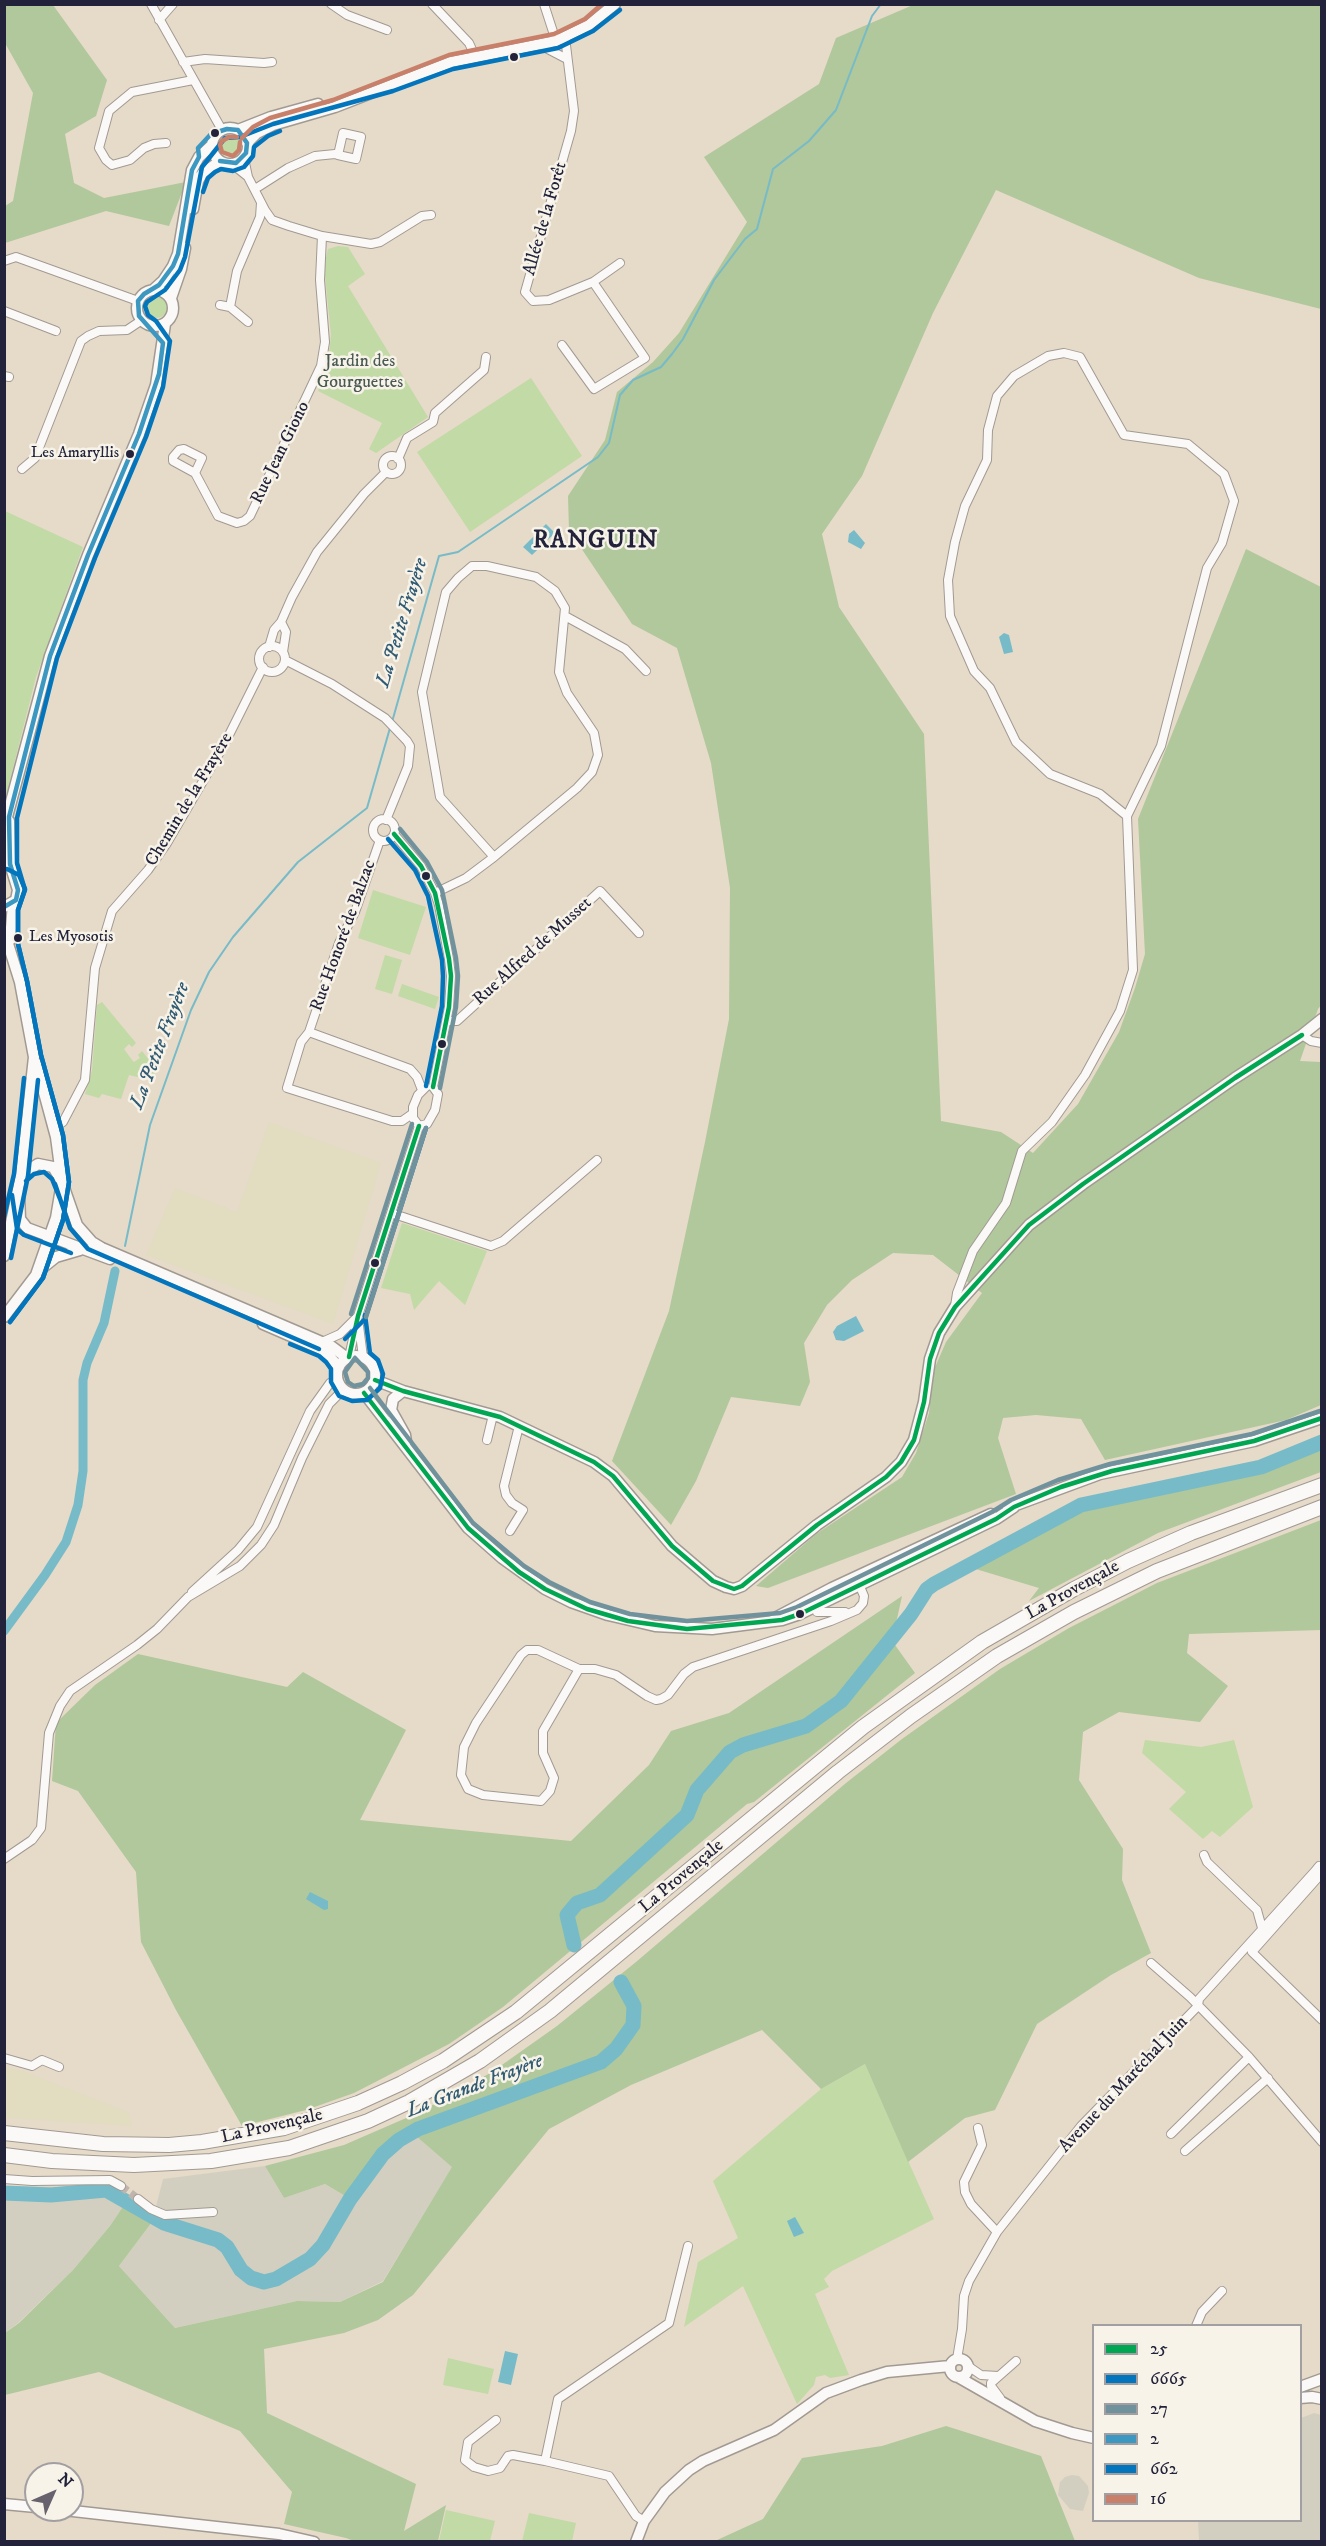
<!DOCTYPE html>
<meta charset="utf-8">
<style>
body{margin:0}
#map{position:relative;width:1326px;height:2546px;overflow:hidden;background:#e6dac9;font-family:"IM FELL DW Pica",serif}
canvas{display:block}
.frame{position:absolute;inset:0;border:6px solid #22223b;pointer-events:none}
.legend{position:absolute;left:1092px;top:2324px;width:210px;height:198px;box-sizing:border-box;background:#f7f3e8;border:2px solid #a29fa3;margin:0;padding:8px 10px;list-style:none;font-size:18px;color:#22223b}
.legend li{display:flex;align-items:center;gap:12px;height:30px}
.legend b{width:30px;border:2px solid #a29fa3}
.north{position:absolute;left:24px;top:2462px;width:60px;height:60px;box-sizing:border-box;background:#f7f3e8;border:2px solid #a29fa3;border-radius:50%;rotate:45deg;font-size:16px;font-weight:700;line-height:24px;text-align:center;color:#22223b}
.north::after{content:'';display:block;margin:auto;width:21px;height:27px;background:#67626d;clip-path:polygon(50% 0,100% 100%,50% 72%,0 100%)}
</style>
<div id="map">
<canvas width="1326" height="2546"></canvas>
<div class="frame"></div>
<ul class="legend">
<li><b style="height:8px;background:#00a651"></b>25</li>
<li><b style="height:8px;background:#0275bc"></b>6665</li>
<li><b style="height:8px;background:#70929d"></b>27</li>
<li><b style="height:8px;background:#3c97c1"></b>2</li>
<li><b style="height:8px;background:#0275bc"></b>662</li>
<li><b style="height:8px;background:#c8806a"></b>16</li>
</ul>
<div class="north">N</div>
</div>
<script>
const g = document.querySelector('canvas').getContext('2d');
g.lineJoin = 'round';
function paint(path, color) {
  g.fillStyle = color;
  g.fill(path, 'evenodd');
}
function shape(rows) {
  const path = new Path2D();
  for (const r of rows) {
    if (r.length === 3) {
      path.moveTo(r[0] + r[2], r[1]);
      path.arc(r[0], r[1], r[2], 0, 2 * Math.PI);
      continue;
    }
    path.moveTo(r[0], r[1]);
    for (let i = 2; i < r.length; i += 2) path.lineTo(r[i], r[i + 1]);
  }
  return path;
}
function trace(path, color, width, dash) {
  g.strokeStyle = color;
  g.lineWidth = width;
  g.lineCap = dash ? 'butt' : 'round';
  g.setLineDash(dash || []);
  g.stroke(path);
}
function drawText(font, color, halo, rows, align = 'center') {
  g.font = font + ' "IM FELL DW Pica",serif';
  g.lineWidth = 5;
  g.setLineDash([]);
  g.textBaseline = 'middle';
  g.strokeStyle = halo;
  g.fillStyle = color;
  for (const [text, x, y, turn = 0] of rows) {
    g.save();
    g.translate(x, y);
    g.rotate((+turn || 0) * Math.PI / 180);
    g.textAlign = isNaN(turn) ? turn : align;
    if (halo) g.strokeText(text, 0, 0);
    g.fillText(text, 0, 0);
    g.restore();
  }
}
paint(shape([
 [269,1122,381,1163,333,1324,146,1255,175,1188,237,1212],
 [4,2068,23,2071,128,2112,132,2126,5,2118]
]), '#e2dcc1');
paint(shape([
 [416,2136,453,2167,383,2281,340,2302,297,2301,175,2328,119,2266,152,2222,163,2179,265,2166,284,2198,325,2184,347,2197,394,2146],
 [4,2186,87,2187,124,2205,110,2226,73,2270,18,2323,5,2333],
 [1314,2413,1321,2415,1321,2541,1199,2541,1198,2521,1300,2520,1301,2418],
 [1072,2475,1079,2476,1088,2486,1089,2493,1083,2511,1070,2509,1058,2495,1060,2482,1065,2477]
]), '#d3cfc0');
paint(shape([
 [231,146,10],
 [338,246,348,247,365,274,348,286,428,417,376,453,369,449,382,423,318,391,328,364,331,335,324,266,328,249],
 [156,307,11],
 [531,378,582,456,470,532,417,452],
 [5,511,83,547,36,677,5,800],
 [373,890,426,907,410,955,358,938],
 [385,955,402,960,392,994,375,989],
 [402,984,439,997,435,1009,398,996],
 [102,1002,136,1043,132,1047,129,1044,124,1049,132,1060,134,1062,140,1058,138,1055,142,1051,154,1066,155,1081,129,1075,121,1099,102,1094,99,1098,85,1094,92,1070,97,1005],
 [402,1223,487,1251,465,1305,439,1281,414,1310,410,1294,381,1288],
 [1145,1740,1201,1747,1234,1740,1253,1807,1220,1837,1212,1831,1203,1839,1169,1809,1186,1792,1142,1753],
 [865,2064,934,2219,832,2271,824,2279,829,2287,815,2294,849,2375,830,2378,825,2375,816,2377,814,2385,797,2404,743,2286,684,2327,698,2262,738,2238,713,2181,821,2089],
 [448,2358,494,2369,488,2394,443,2385],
 [446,2510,495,2521,490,2541,439,2541],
 [529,2513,576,2523,572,2541,522,2541]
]), '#c2daa6');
paint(shape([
 [5,5,53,5,107,80,96,116,65,134,74,183,104,198,186,182,169,226,106,211,5,243,5,206,13,201,33,93,5,43],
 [913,5,1321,5,1321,309,1199,278,996,190,933,313,862,476,822,534,839,607,924,734,941,1121,1001,1132,1033,1153,1078,1104,1119,1032,1135,988,1145,954,1138,819,1246,549,1321,587,1322,1004,1318,1009,1300,1061,1321,1062,1321,1405,1286,1420,1105,1460,1081,1419,1036,1415,1003,1418,998,1438,1016,1494,768,1588,756,1586,816,1534,902,1477,916,1453,929,1413,933,1372,946,1342,982,1293,933,1255,893,1253,852,1280,827,1305,804,1343,810,1382,800,1406,731,1397,696,1481,671,1525,612,1461,669,1311,705,1142,729,1019,730,888,711,763,677,648,632,624,569,530,568,496,605,440,617,392,653,362,679,333,747,222,704,157,819,84,836,38],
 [1321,1448,1321,1472,1158,1533,1029,1601,1039,1588,969,1567,1093,1507,1280,1465],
 [1321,1520,1321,1630,1189,1634,1187,1653,1228,1686,1200,1722,1119,1712,1083,1732,1079,1780,1123,1849,1122,1880,1151,1953,1111,1975,1037,2024,995,2110,965,2118,908,2162,865,2064,821,2089,762,2030,631,2085,549,2129,413,2295,378,2320,344,2333,264,2349,267,2413,416,2484,404,2531,446,2505,438,2541,354,2541,346,2538,284,2524,292,2492,240,2431,99,2372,5,2395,5,2333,19,2323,73,2270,110,2226,124,2205,152,2222,119,2266,175,2328,297,2301,340,2302,383,2282,452,2167,416,2136,394,2146,347,2197,325,2184,284,2198,265,2166,344,2145,420,2112,492,2072,557,2026,636,1962,846,1783,902,1739,1000,1669,1069,1628,1157,1583],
 [902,1596,895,1628,895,1645,915,1673,754,1802,747,1804,503,2007,449,2044,354,2093,306,2110,242,2126,176,2010,141,1942,136,1872,78,1791,52,1781,56,1723,95,1685,138,1654,287,1687,303,1672,406,1730,360,1820,571,1841,649,1765,671,1731,729,1713],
 [946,2426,1041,2456,1075,2541,715,2541,763,2519,802,2458,882,2446]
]), '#b0c89b');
paint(shape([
 [546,524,555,533,532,555,523,547],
 [854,530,865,543,861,549,848,542,849,534],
 [1004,633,1009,635,1013,652,1004,654,999,637],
 [856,1316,864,1331,844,1341,836,1340,833,1332,837,1326],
 [310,1892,328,1901,328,1909,324,1910,306,1899],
 [795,2217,804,2233,794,2237,787,2221],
 [505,2351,518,2354,511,2385,498,2382]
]), '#77bbc8');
trace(shape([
 [392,722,439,556,458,552,598,457,609,443,620,395,633,380,661,367,672,354,683,339,714,280,745,239,757,229,773,169,809,141,836,110,872,16,881,4],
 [125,1246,150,1125,191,1010,209,972,233,937,298,862,367,808,390,728]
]), '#77bbc8', 2);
trace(shape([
 [4,1631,45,1575,66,1542,78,1505,83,1471,83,1380,87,1363,104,1323,115,1271]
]), '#77bbc8', 9);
trace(shape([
 [574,1945,567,1915,577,1903,600,1895,687,1815,697,1790,730,1752,743,1745,806,1726,841,1701,911,1614,927,1589,934,1584,1081,1505,1261,1467,1322,1442],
 [4,2193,51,2195,106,2190,164,2223,218,2240,227,2247,241,2270,251,2278,264,2282,276,2279,310,2259,323,2245,350,2199,383,2154,399,2140,418,2129,601,2062,616,2049,633,2025,634,2006,621,1982]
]), '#77bbc8', 15);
trace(shape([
 [121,2186,138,2199]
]), '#bfb5ad', 8, [8, 4]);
const street = shape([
 [151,4,222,130],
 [331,4,347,15,387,30],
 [432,4,469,43,475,56],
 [544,4,556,41],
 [159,20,173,4],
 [565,37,574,111,571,131,525,292,533,301,549,300,593,282,620,263],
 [540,45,567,59],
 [183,62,205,59,264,63,272,62],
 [166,143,154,144,144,148,130,160,112,165,106,160,99,148,109,111,132,92,193,80],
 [244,158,248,177,265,210,272,220,289,226,322,236,371,244,380,242,422,216,431,215],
 [232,164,247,176],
 [255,189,288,168,315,156,335,154,338,155,356,159,361,137,343,133,338,155],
 [4,261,16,257,138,301],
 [220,305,230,307],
 [4,311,56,331],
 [248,322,230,307,237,271,260,217,261,203],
 [562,345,594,389,645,358,593,282],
 [4,376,9,377],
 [392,465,9],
 [398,459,407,438,433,422,435,413,484,370,486,357],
 [22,469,35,458,81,341,88,336,99,331,127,330,142,320],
 [195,473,173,461,173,457,179,450,184,449,202,458,195,473,218,516,237,523,244,521,250,516,321,366,325,342,320,280,322,236],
 [565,616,625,649,646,671],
 [281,622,286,632,283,652],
 [272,659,13],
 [269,647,274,630,281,622,292,597,317,552,364,494,386,472],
 [285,660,332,684,385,718,407,741,410,746,408,766,386,820],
 [384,830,11],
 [394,834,421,866,435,893,439,905,449,959,451,976,449,1007,433,1087],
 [380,840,355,912,339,943,309,1032,301,1042,287,1088,392,1121,402,1121,412,1114],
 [435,893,466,878,494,857,577,788,592,772,598,755,594,733,567,693,559,672,565,608,555,591,536,577,487,566,472,566,458,578,446,592,422,692,440,797,494,857],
 [447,1021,457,1021,600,891,639,933],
 [309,1032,410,1069,417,1077,422,1090],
 [1302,1035,1311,1041,1322,1043],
 [419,1126,413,1118,413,1107,418,1095,426,1087],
 [419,1126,427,1124,435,1110,438,1094,433,1087],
 [53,1128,63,1122,85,1080,95,968,112,911,148,870,167,843,224,745,263,667],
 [391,1213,491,1246,503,1241,597,1160],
 [955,1306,957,1293,973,1251,1006,1203,1022,1151,1052,1122,1085,1075,1120,1011,1133,970,1127,816,1161,746,1207,568,1222,543,1234,501,1224,474,1188,444,1124,435,1080,357,1064,353,1048,356,1014,376,997,396,988,430,987,460,965,506,955,542,948,580,950,616,974,671,990,688,1016,742,1050,774,1100,794,1127,816],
 [359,1326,363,1357],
 [322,1342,340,1334,357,1317],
 [349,1357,358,1316,419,1126],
 [487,1440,493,1415],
 [510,1531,523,1510,512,1503,506,1495,504,1486,519,1426],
 [192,1592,238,1550,257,1527,310,1411,330,1383,338,1380],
 [817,1612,845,1612],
 [579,1669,538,1650,527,1650,521,1655,476,1723,464,1747,461,1775,468,1789,483,1795,541,1801,550,1791,554,1778,543,1753,543,1731,579,1669,595,1669,616,1675,647,1696,656,1700,661,1699,668,1695,684,1674,693,1667,831,1621,857,1610,863,1603,864,1596,858,1582],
 [1204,1855,1207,1862,1257,1910,1262,1928],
 [4,1859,32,1840,41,1828,49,1733,60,1706,70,1691,137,1645,157,1629,188,1597,240,1566,261,1545,274,1525,302,1458,329,1404,343,1390],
 [1322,1873,1252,1952,1322,2020],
 [1151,1963,1190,1997,1249,2057,1322,2142],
 [4,2058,32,2066,42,2060,59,2067],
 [978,2128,982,2145,964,2182,965,2192,971,2204,997,2232],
 [1171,2134,1249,2057],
 [1185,2151,1268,2078],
 [4,2179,32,2181,110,2180,121,2186],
 [138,2199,151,2209,165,2215,213,2212],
 [1196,2326,1202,2312,1222,2291],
 [957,2359,962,2329,964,2296,969,2281,997,2232,1081,2126,1198,2006,1199,1999,1315,1871,1319,1866,1322,1869],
 [968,2366,981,2375,998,2376],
 [1000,2398,991,2386,991,2383,1016,2361],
 [496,2420,468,2442,465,2460,474,2467,488,2471,500,2468,508,2456,513,2455,545,2461],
 [644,2521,636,2516,609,2476,545,2461,558,2399,669,2323,688,2246]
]);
const secondary = shape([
 [230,146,18],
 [238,130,271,117,318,104],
 [247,143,257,133,273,125,335,107,451,62,556,41,589,25,615,4],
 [193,209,198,181,202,174,220,161],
 [155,308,18],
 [153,290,163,281,173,266,178,254,192,170,199,157,212,145],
 [171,298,181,269,185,248],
 [4,828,50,656,88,555,139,434,156,385,165,324],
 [4,907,16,900,18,890,10,864,9,821],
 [4,931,20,982,34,1057,21,1175,4,1256],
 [10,940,13,904],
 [21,1175,38,1164,53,1167,62,1182,77,1225,92,1242,102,1248,331,1346,347,1358],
 [19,1194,20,1219,27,1228,110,1259],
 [41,1269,56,1257,80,1250],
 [4,1317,36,1275,56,1218,62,1182,56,1137,36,1063],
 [263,1324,323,1350,339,1367],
 [356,1375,19],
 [375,1380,403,1391,500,1417,594,1462,613,1476,672,1546,713,1581,726,1587,734,1589,742,1586,817,1525,886,1477,901,1462,914,1440,924,1402,930,1359,939,1333,955,1307,1029,1225,1083,1184,1235,1078,1302,1035,1322,1019],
 [403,1391,393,1399,391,1410,405,1435,406,1442],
 [364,1393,468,1528,502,1558,545,1589,571,1602,608,1615,655,1626,712,1629,782,1620,800,1614,996,1519,1014,1507],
 [1008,1508,1100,1474,1254,1441,1322,1418],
 [775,1618,832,1588,991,1514],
 [959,2368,9],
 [958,2377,1035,2421,1072,2433,1094,2438],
 [1300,2387,1322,2379],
 [1300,2398,1312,2397,1322,2399],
 [4,2504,36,2507],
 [64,2510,279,2534,314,2542],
 [636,2542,644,2521,665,2492,689,2470,703,2461,774,2430,826,2393,861,2380,887,2372,950,2366]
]);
const highway = shape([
 [4,2133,103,2144,169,2145,202,2142,284,2128,358,2103,402,2083,443,2061,516,2012,863,1727,982,1642,1074,1589,1128,1561,1191,1533,1322,1485],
 [4,2155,52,2161,134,2165,211,2161,289,2148,368,2121,409,2102,480,2061,550,2011,838,1772,911,1716,997,1656,1074,1612,1157,1571,1322,1507]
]);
trace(street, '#a19a93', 10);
trace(secondary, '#a19a93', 13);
trace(highway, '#a19a93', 16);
trace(street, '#fbf9f7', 8);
trace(secondary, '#fbf9f7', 10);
trace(highway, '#fbf9f7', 14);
trace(shape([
 [394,834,421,866,435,893,449,959,451,976,449,1007,433,1087],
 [349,1357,358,1316,419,1126],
 [375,1380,403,1391,500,1417,594,1462,613,1476,672,1546,713,1581,734,1589,742,1586,817,1525,886,1477,901,1462,914,1440,924,1402,930,1359,939,1333,955,1307,1029,1225,1083,1184,1235,1078,1302,1035],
 [364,1393,468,1528,519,1572,545,1589,587,1609,628,1621,687,1629,782,1620,800,1614,996,1519,1014,1507,1061,1487,1112,1471,1254,1441,1322,1418]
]), '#00a651', 4.5);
trace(shape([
 [203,192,208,178,215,172,221,169,233,171,244,167,253,156,254,147,268,136,280,131],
 [388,839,415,870,428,896,442,960,443,976,442,1006,426,1086],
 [26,1181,34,1174,44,1172,52,1179,60,1199],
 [55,1184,70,1228,88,1249,319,1349],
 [12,1195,17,1229,24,1235,71,1253],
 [11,1258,28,1176,38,1080],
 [10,1322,43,1278,63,1220,69,1182,63,1135,41,1055,27,981,18,944,18,910,25,890,17,863,17,818,57,658,95,558,146,437,163,387,170,341,156,321,148,315,145,306,147,302,165,290,180,270,185,257,202,167,225,138,240,137,273,124,393,91,453,69,558,48,593,31,620,10],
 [345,1339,365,1319,426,1128],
 [290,1344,319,1356,326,1362,331,1369,331,1382,339,1396,352,1401,367,1400,380,1388,383,1374,378,1360,370,1353,365,1315]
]), '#0275bc', 4.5);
trace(shape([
 [400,829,427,862,442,890,456,958,458,976,456,1007,440,1088],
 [351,1314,412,1124],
 [366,1317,426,1128],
 [355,1358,368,1372,368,1378,363,1384,354,1386,348,1382,345,1372,355,1358],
 [370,1388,473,1523,524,1566,549,1582,590,1602,630,1614,687,1621,780,1613,797,1607,992,1512,1011,1500,1058,1480,1110,1464,1252,1434,1320,1411]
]), '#70929d', 4.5);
trace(shape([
 [199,157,198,148,211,134,227,129,238,130,247,143,246,153,236,163,220,161],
 [4,907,16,900,18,890,10,864,9,817,50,656,88,555,139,434,159,374,163,343,139,316,138,301,144,294,159,285,173,266,178,254,192,170,199,157]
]), '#3c97c1', 4.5);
trace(shape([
 [7,869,19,875,25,889,18,910,18,944,27,981,41,1055,63,1135,69,1182,63,1220,43,1278,10,1322],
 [4,1217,14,1174,24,1078]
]), '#0275bc', 4.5);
trace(shape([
 [237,137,229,137,222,141,220,145,222,152,233,156,239,150,240,142],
 [242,138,253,127,270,118,333,100,449,55,554,34,585,19,602,4]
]), '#c8806a', 4.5);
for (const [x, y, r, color] of [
 [514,57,5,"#22223b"],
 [215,133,5,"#22223b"],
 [130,454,5,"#22223b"],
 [426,876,5,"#22223b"],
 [18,938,5,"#22223b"],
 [442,1044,5,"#22223b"],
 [375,1263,5,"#22223b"],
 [800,1614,5,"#22223b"]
]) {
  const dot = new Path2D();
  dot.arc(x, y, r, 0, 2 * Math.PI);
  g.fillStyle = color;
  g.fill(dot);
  trace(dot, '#f7f3e8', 2);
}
drawText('16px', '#22223b', '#f7f3e8', [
 ["Les Amaryllis",119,454],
 ["Les Myosotis",29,938,"left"]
], 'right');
drawText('18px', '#22223b', '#f7f3e8', [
 ["Allée de la Forêt",546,219,-74],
 ["Rue Jean Giono",281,453,-64],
 ["Chemin de la Frayère",190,800,-59],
 ["Rue Honoré de Balzac",344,936,-70],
 ["Rue Alfred de Musset",533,952,-42],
 ["La Provençale",1073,1591,-29],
 ["La Provençale",682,1877,-40],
 ["Avenue du Maréchal Juin",1124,2085,-47],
 ["La Provençale",272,2127,-13]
]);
drawText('18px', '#495953', '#f7f3e8', [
 ["Jardin des",360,362],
 ["Gourguettes",360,383]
]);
drawText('italic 20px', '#315a73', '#f7f3e8', [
 ["La Petite Frayère",403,623,-73],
 ["La Petite Frayère",161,1046,-69],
 ["La Grande Frayère",475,2087,-21]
]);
g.letterSpacing = '1.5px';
drawText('bold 24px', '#22223b', '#f7f3e8', [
 ["RANGUIN",596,542]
]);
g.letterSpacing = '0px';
</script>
